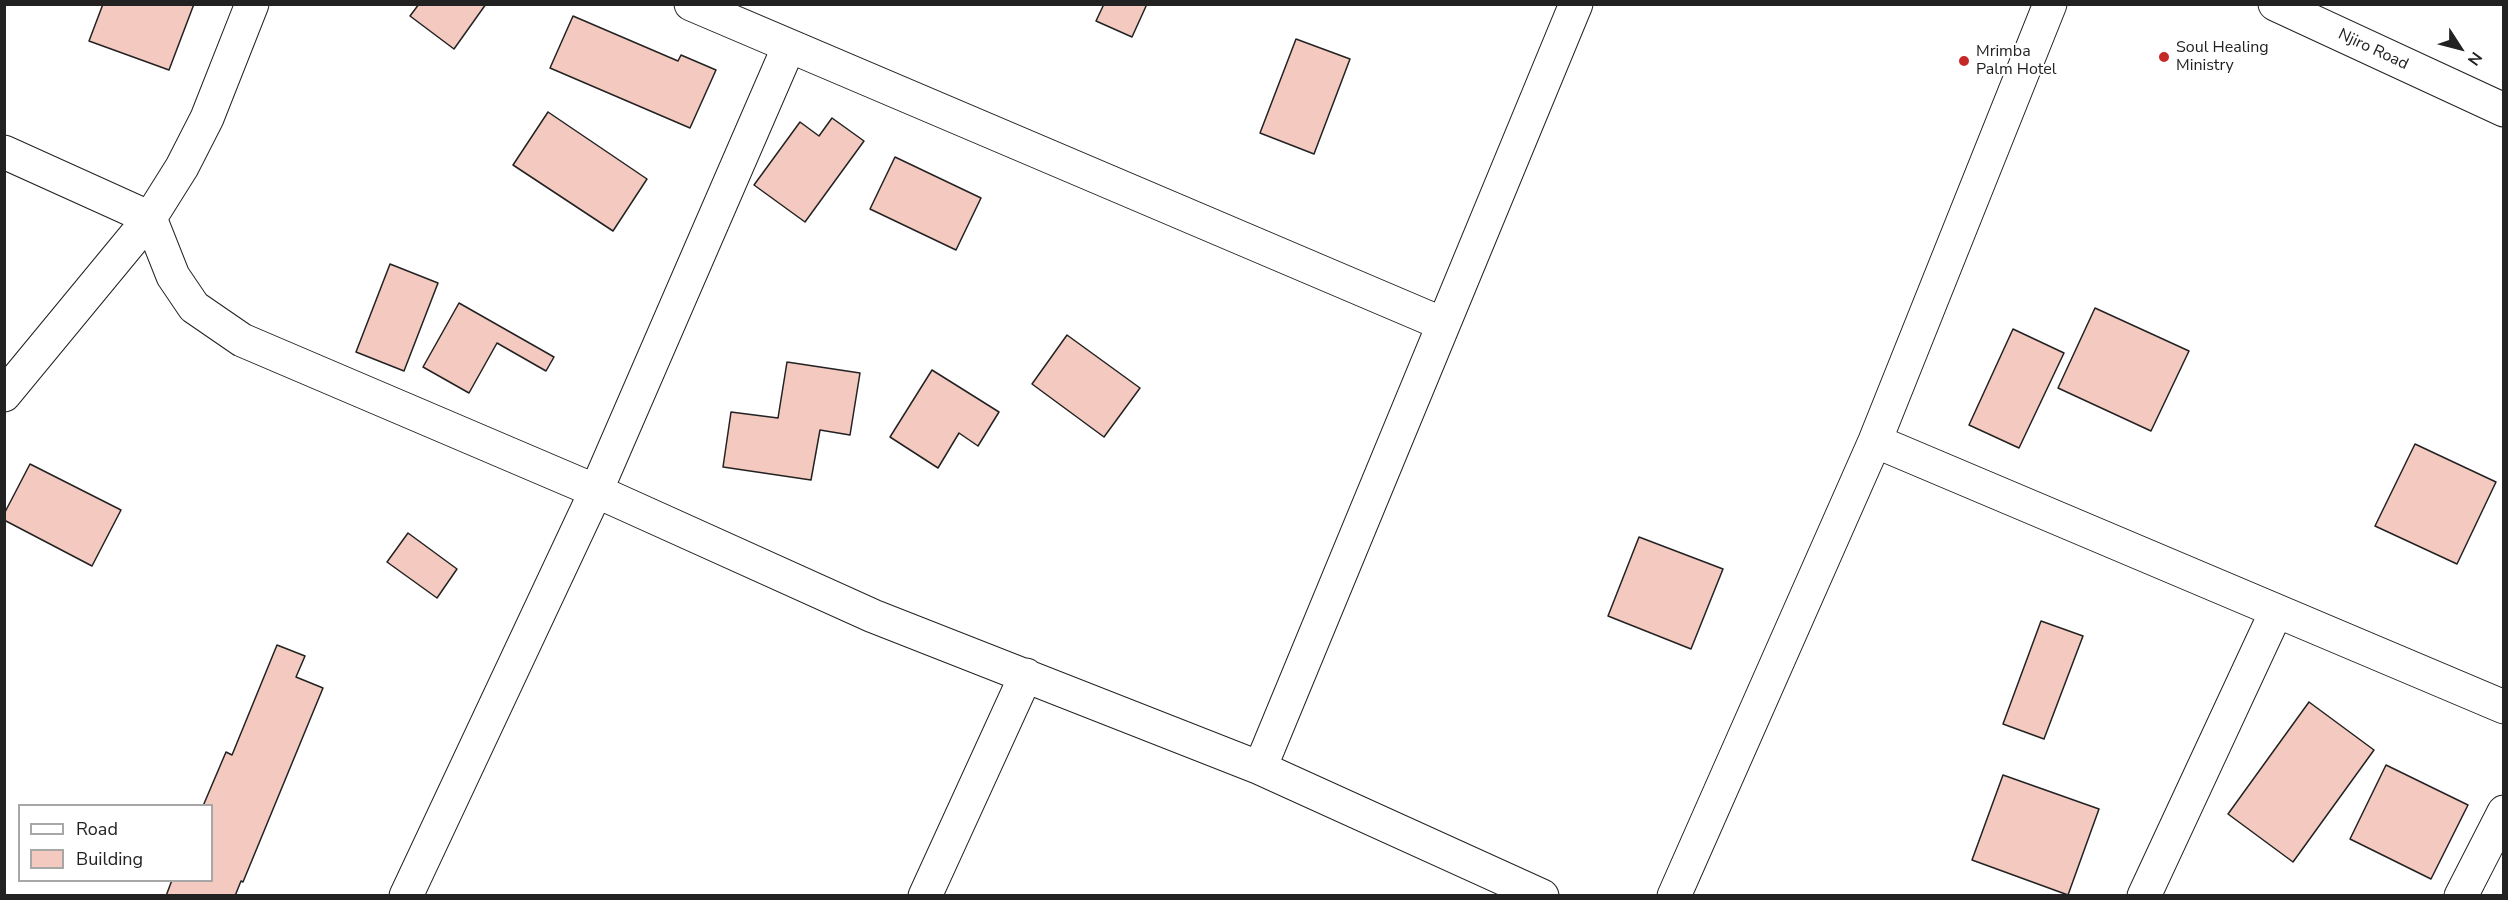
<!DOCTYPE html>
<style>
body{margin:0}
#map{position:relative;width:2508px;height:900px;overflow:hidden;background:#fff;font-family:"Nunito Sans",sans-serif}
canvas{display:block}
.frame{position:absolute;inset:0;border:6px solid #222;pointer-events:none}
.legend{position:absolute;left:18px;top:804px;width:195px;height:78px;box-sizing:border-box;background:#fff;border:2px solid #a7a7a7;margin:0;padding:8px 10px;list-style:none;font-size:18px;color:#222}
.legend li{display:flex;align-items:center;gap:12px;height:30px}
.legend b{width:30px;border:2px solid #a7a7a7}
.north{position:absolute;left:2430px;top:18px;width:60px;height:60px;-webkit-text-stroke:4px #fff;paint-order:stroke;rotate:126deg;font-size:16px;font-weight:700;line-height:24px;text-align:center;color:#222}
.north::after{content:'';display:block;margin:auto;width:21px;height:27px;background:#222;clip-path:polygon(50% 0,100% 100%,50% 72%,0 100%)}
</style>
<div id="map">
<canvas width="2508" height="900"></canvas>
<div class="frame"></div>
<ul class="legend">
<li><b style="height:8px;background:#fff"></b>Road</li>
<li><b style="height:16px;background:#f3c9c0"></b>Building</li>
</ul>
<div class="north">N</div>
</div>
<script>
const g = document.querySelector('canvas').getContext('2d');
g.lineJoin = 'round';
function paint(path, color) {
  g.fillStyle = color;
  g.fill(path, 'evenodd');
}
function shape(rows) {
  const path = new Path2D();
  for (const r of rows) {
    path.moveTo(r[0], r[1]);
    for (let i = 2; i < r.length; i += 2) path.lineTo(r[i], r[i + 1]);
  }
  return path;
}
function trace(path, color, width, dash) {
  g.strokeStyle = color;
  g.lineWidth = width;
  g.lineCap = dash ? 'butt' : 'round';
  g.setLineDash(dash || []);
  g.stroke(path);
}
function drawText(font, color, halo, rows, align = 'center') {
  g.font = font + ' "Nunito Sans",sans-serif';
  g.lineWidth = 4.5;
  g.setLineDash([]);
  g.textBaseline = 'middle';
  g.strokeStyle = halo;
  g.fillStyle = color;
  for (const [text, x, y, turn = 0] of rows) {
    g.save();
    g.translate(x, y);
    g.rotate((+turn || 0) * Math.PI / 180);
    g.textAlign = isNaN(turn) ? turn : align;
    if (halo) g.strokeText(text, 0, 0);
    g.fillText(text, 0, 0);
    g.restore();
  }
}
const building = shape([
 [103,4,194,4,169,70,89,41,103,4],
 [419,4,486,4,454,49,410,16,419,4],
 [1104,4,1147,4,1132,37,1096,21,1104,4],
 [573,16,678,61,681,55,716,70,690,128,550,68,573,16],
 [1296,39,1350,59,1314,154,1260,133,1296,39],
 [548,112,647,179,613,231,513,165,548,112],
 [832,118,864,141,805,222,754,185,800,122,819,136,832,118],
 [895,157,981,198,956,250,870,209,895,157],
 [390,264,438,283,404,371,356,352,390,264],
 [459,303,554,357,546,371,497,343,469,393,423,367,459,303],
 [2095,308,2189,351,2151,431,2058,388,2095,308],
 [2013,329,2064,353,2019,448,1969,425,2013,329],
 [1067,335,1140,388,1104,437,1032,384,1067,335],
 [787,362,860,373,850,435,820,430,811,480,723,467,731,412,778,418,787,362],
 [932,370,999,412,978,446,959,433,938,468,890,437,932,370],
 [2415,444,2496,482,2457,564,2375,526,2415,444],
 [30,464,121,510,92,566,4,520,4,514,30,464],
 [408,533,457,569,437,598,387,562,408,533],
 [1639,537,1723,569,1691,649,1608,616,1639,537],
 [2041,621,2083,636,2044,739,2003,724,2041,621],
 [277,645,305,656,296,677,323,688,243,882,241,881,235,896,166,896,172,880,212,880,212,806,203,806,226,752,232,755,277,645],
 [2309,702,2374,750,2293,862,2228,814,2309,702],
 [2386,765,2468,805,2431,879,2350,839,2386,765],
 [2003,775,2099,809,2068,895,1972,860,2003,775]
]);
paint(building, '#f3c9c0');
trace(building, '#222', 1.5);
const street = shape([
 [691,4,1443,324],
 [4,152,150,218,173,276,194,307,242,340,596,491,873,616,1260,768,1542,896],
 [4,395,150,218,182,167,207,118,252,4],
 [1875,441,2504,707],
 [1260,768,1576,4],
 [406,896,596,491,789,46],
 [925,896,1026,675],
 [1674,896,1875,441,2050,4],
 [2144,896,2276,612],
 [2461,896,2504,812]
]);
const secondary = shape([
 [2275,4,2504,110]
]);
trace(street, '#222', 35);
trace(secondary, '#222', 35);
trace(street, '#fff', 33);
trace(secondary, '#fff', 33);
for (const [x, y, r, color] of [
 [2164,57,6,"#c62828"],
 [1964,61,6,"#c62828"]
]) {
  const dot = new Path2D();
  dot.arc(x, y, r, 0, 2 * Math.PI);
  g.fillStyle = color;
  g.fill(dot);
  trace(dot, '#fff', 2);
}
drawText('16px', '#222', '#fff', [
 ["Soul Healing",2176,48],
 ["Ministry",2176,66],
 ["Mrimba",1976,52],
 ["Palm Hotel",1976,70]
], 'left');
drawText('16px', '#222', '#fff', [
 ["Njiro Road",2373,50,25]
]);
</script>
